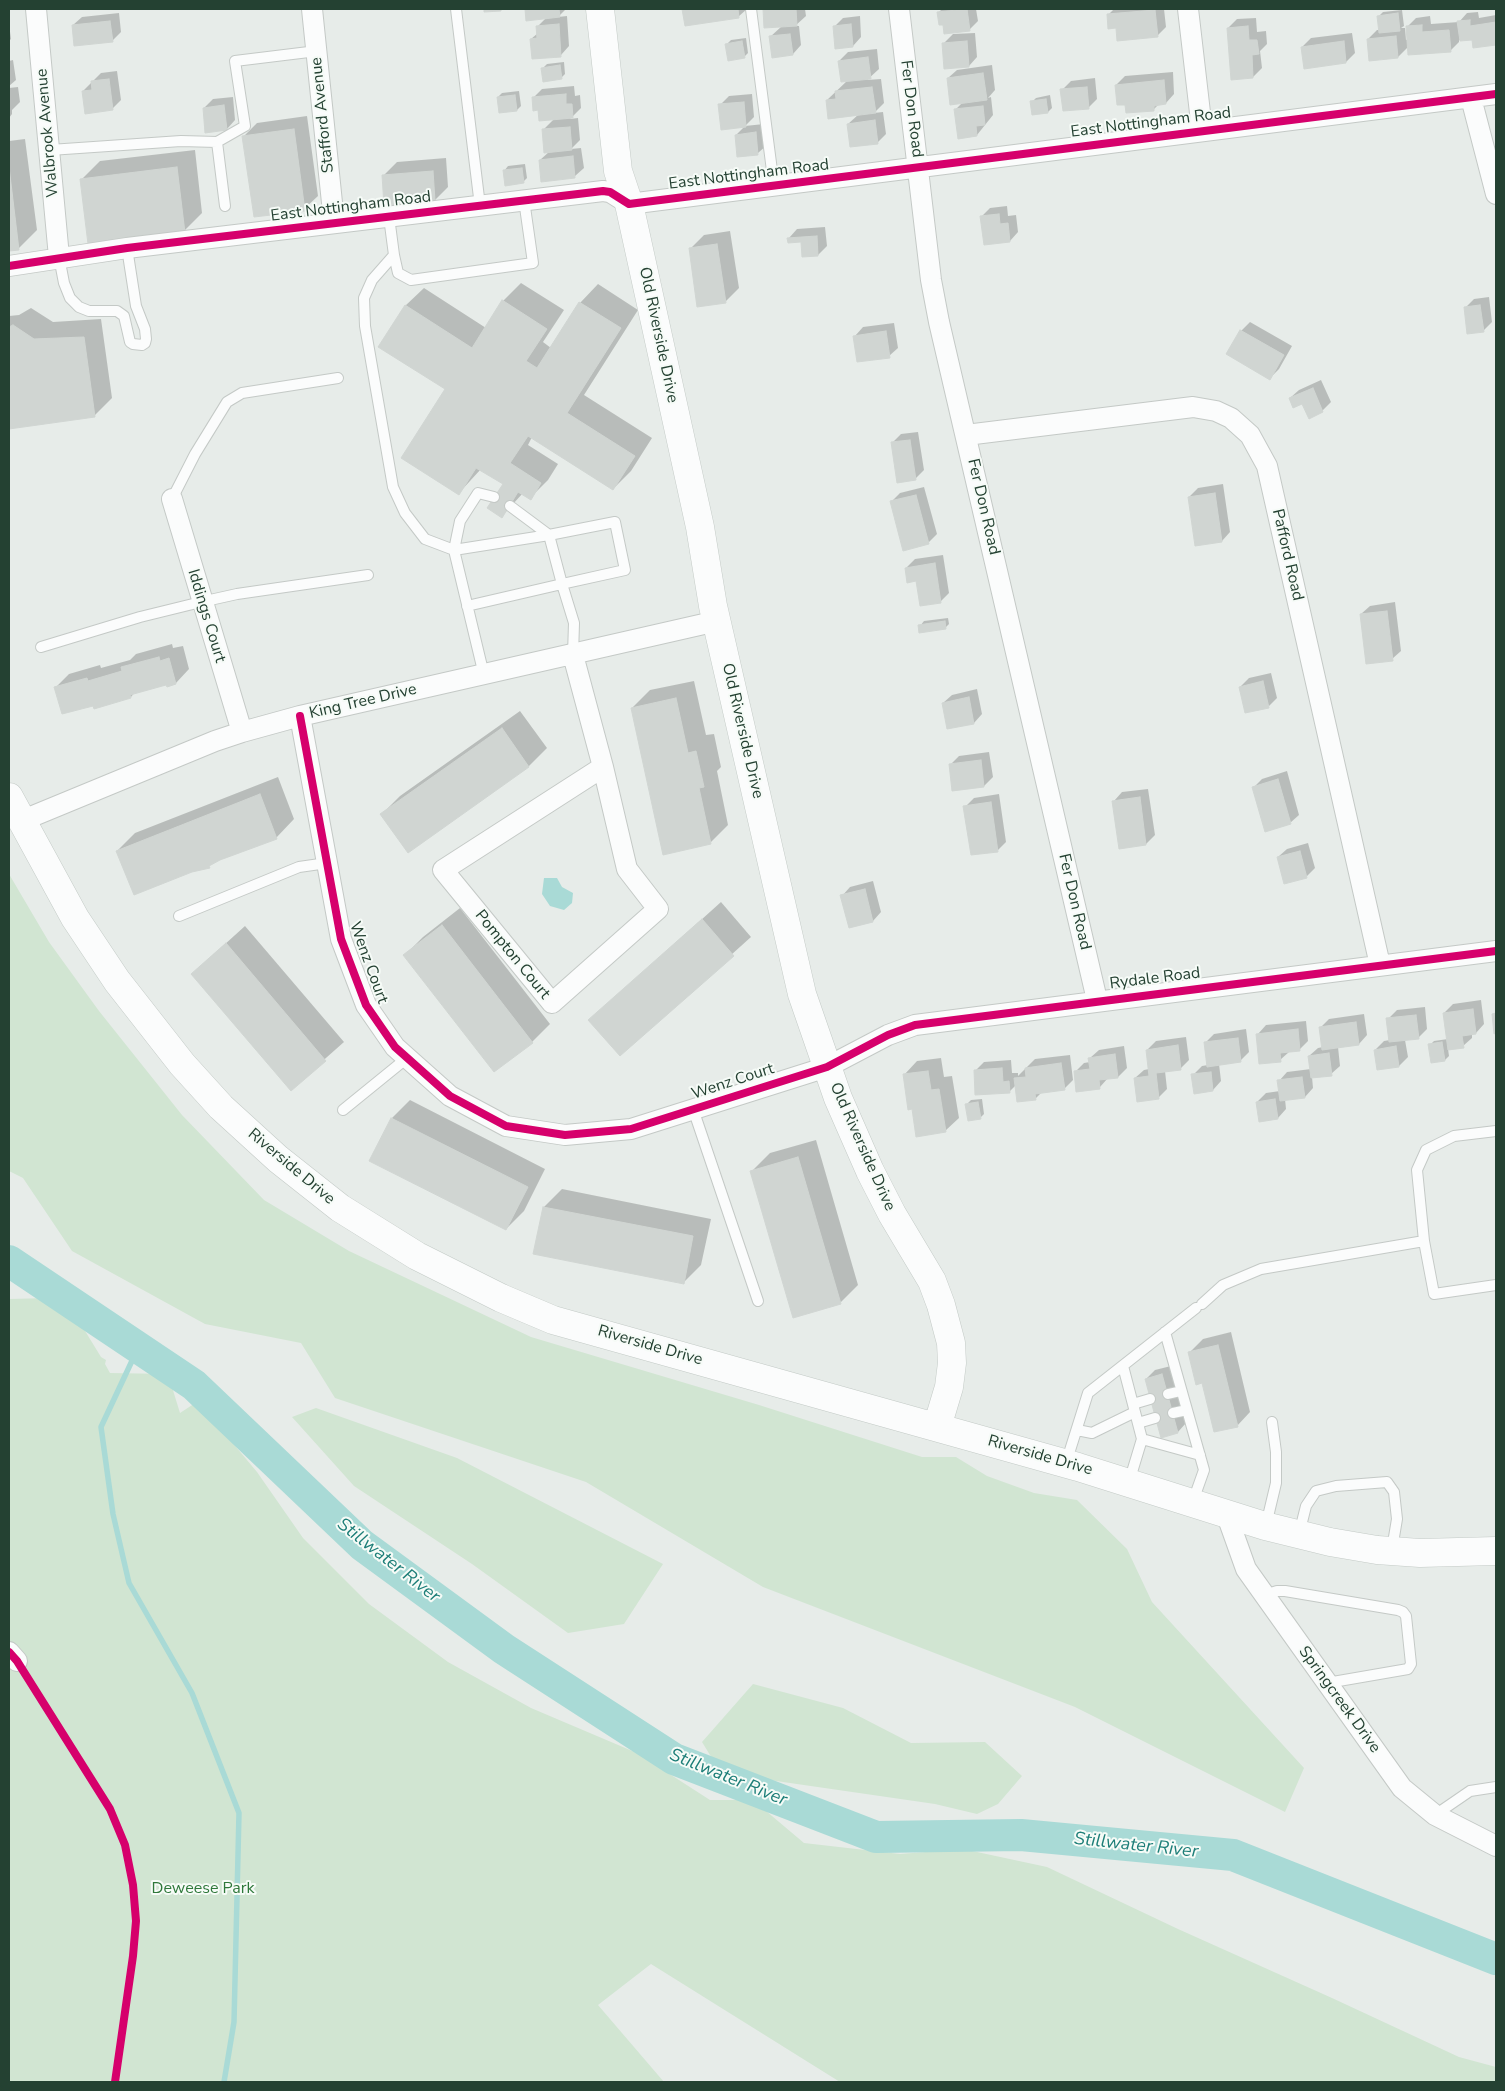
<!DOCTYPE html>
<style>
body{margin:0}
#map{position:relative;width:1505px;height:2091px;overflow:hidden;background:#e7ece9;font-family:"Nunito Sans",sans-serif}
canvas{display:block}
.frame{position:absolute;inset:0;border:10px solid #244132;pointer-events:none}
</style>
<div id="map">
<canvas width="1505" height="2091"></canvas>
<div class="frame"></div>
</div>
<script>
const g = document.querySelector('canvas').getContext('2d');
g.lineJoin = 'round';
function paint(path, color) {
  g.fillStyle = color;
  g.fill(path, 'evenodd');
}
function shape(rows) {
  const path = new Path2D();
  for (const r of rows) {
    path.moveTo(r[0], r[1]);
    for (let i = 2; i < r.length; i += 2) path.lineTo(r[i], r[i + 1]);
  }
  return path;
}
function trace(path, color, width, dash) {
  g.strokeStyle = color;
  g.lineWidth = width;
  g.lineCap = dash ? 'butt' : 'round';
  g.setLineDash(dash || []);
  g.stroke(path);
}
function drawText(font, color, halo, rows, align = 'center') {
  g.font = font + ' "Nunito Sans",sans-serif';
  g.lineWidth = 4;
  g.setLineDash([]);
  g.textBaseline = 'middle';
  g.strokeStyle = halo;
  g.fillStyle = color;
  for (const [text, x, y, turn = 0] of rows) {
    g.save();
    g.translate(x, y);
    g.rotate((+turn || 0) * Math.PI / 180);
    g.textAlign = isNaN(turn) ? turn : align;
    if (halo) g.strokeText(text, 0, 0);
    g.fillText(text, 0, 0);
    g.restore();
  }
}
paint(shape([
 [9,874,49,942,99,1011,182,1115,264,1200,349,1251,531,1337,759,1405,922,1457,956,1457,987,1476,1034,1493,1077,1500,1127,1549,1152,1602,1304,1768,1285,1812,1075,1707,763,1587,586,1482,335,1398,301,1343,205,1324,72,1251,23,1178,9,1171],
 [49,1298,82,1326,101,1357,106,1360,105,1364,110,1373,168,1374,180,1413,209,1394,236,1413,231,1441,257,1472,303,1538,369,1604,448,1662,531,1708,637,1753,710,1800,753,1800,804,1843,900,1854,963,1849,1047,1867,1178,1929,1332,1998,1459,2057,1496,2067,1496,2082,840,2082,651,1964,598,2005,664,2082,9,2082,9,1299],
 [316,1408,457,1458,663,1564,624,1624,568,1633,472,1564,354,1486,292,1417],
 [753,1684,843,1708,911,1743,985,1742,1022,1776,998,1804,977,1814,935,1804,721,1773,702,1742]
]), '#d1e5d2');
paint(shape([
 [544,878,557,878,562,887,573,893,572,903,564,910,550,906,542,894]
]), '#a9dad6');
paint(shape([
 [526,9,566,9,558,17,567,16,569,46,561,55,531,39,538,33,537,27,547,17,527,19],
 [684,9,747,9,738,17,686,24],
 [764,9,805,9,806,16,795,26,799,26,801,45,793,54,770,37,782,26,766,27],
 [942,9,976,9,978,21,969,30,944,24,938,13],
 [1114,9,1164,9,1166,27,1157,36,1108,15],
 [1402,10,1404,26,1401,28,1405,28,1406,40,1408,39,1407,27,1416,18,1430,16,1431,24,1459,22,1467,13,1478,12,1479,18,1496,15,1496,43,1474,46,1473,38,1459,40,1459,42,1450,51,1409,46,1398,57,1368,39,1377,30,1380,30,1379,16,1383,12],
 [119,13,121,32,112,41,73,25,82,17],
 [860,16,861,37,853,46,834,27,843,18],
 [1256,18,1257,32,1266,31,1267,44,1260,51,1262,68,1253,77,1228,28,1237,19],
 [9,24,11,39,9,41],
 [975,33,977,57,969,66,944,43,953,34],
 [1352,33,1355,53,1346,62,1302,47,1311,38],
 [746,38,748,53,744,57,727,44,731,40],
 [877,49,879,69,867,80,881,79,884,103,874,113,883,112,886,134,877,143,848,124,859,114,827,100,848,80,839,61,848,52],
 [13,60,16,80,9,86,9,61],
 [564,62,565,74,561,78,543,68,547,64],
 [992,65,995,90,988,98,991,97,993,115,977,135,956,109,963,102,948,78,957,70],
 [117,71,121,100,112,109,83,91,101,73],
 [1173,72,1174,94,1166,103,1159,104,1154,109,1126,103,1116,85,1125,76],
 [1095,78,1097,99,1088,108,1062,90,1071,81],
 [574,86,575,96,580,95,581,108,570,119,578,118,580,140,571,149,581,148,584,168,575,176,540,160,550,151,543,130,555,118,539,109,533,98,542,89],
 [18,87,20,102,12,110,12,114,9,118,9,88],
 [519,91,521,106,517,110,498,97,502,93],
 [752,94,754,117,745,126,764,124,767,145,758,153,736,135,745,126,720,105,729,96],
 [1050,95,1052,108,1048,112,1032,102,1036,98],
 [233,97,235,120,227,129,204,108,213,99],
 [307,116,318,196,304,209,244,136,257,123],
 [25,139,37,230,18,249,9,250,9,141],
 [195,150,202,213,184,231,82,179,100,161],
 [446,158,448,187,435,200,383,176,397,162],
 [525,164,527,178,523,182,504,171,508,166],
 [1007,206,1008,216,1016,215,1018,232,1010,241,981,217,990,208],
 [825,227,827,246,818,255,802,241,789,238,797,229],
 [730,231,739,288,725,302,690,249,704,235],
 [521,283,564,310,543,342,551,348,580,303,598,284,638,310,584,395,652,438,631,471,613,489,532,437,528,445,558,464,548,480,530,498,523,493,502,516,504,484,481,469,459,493,447,389,405,306,424,288,486,328,503,301],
 [1489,297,1492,322,1483,331,1465,308,1474,299],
 [31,308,53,322,101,319,112,398,94,416,9,428,9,316,19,315],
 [1250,322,1292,346,1279,369,1270,378,1241,331],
 [894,323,898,348,889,356,855,336,863,327],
 [1321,380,1331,402,1322,411,1290,398,1299,390],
 [918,432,924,470,915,479,892,443,901,434],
 [1223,484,1230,532,1222,541,1189,497,1198,488],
 [924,487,937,534,928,543,891,502,900,493],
 [943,555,949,593,940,602,906,568,915,559],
 [1395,602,1401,651,1392,659,1361,614,1370,606],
 [948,618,949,624,945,628,920,626,924,621],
 [172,644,173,648,183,646,189,669,176,683,167,686,167,683,135,692,131,697,94,707,94,704,56,687,69,674,100,665,101,668,130,660,136,654],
 [1271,673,1277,698,1269,706,1240,687,1249,678],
 [694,681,706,735,714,734,721,767,717,771,728,825,710,843,632,708,650,690],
 [977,689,982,714,974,723,943,703,952,695],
 [520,711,547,748,529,766,408,851,382,814,400,796],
 [989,752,993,777,984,786,950,765,959,756],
 [1287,771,1299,815,1290,823,1253,788,1262,779],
 [278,777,294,819,276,838,214,862,206,868,117,851,135,833],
 [1148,789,1155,835,1146,844,1114,801,1122,792],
 [999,794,1006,842,998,850,965,807,974,798],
 [1308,843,1315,868,1306,877,1278,857,1287,849],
 [873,881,881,912,873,921,842,896,850,887],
 [721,902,751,937,620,1055,590,1020],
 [460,908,550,1024,532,1042,405,955,423,937],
 [245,926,344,1042,291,1089,192,974],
 [1481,1000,1484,1024,1476,1033,1472,1033,1472,1038,1463,1046,1448,1049,1449,1056,1445,1060,1430,1045,1434,1041,1448,1039,1444,1013,1453,1004],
 [1425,1007,1427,1029,1418,1038,1405,1040,1408,1057,1399,1066,1375,1050,1384,1041,1390,1040,1388,1019,1397,1010],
 [1364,1014,1367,1035,1359,1044,1338,1047,1340,1066,1331,1074,1312,1077,1313,1088,1305,1097,1285,1099,1286,1109,1278,1118,1257,1102,1266,1093,1280,1091,1279,1081,1287,1072,1311,1069,1309,1056,1318,1048,1323,1047,1320,1028,1329,1019],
 [1306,1021,1308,1041,1299,1050,1289,1052,1280,1060,1258,1034,1266,1025],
 [1246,1029,1249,1052,1240,1061,1219,1064,1221,1081,1213,1090,1193,1075,1202,1066,1208,1065,1205,1043,1214,1034],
 [1186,1037,1189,1060,1180,1069,1165,1071,1167,1089,1158,1098,1135,1078,1144,1070,1149,1069,1147,1050,1156,1041],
 [1124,1046,1127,1068,1118,1077,1108,1078,1100,1087,1075,1072,1084,1063,1090,1062,1090,1058,1099,1050],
 [1070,1055,1073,1080,1064,1089,1042,1092,1035,1099,1016,1085,1010,1091,975,1071,984,1062,1011,1060,1012,1073,1018,1073,1018,1076,1035,1059],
 [941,1058,944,1077,952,1076,959,1118,945,1131,904,1075,917,1061],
 [982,1099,984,1114,980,1118,967,1104,971,1100],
 [410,1100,545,1169,524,1211,506,1229,392,1118],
 [816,1140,858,1285,840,1303,752,1171,770,1153],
 [562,1189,711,1219,701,1265,683,1283,544,1207],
 [1231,1332,1250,1412,1237,1426,1203,1382,1189,1353,1203,1339],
 [1171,1366,1186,1423,1178,1432,1146,1379,1155,1370]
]), '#0003');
trace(shape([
 [138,1348,101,1427,113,1514,129,1583,192,1693,239,1813,234,2022,224,2082]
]), '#a9dad6', 5.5);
trace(shape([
 [9,1261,194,1385,362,1545,504,1649,674,1759,876,1837,1021,1835,1233,1855,1496,1959]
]), '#a9dad6', 32);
const building = shape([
 [484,9,501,9,501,11,484,12,484,9],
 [525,9,559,9,560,17,526,21,525,9],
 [682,9,738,9,739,18,685,26,682,9],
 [763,9,796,9,797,26,764,28,763,9],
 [967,9,970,31,944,34,943,25,939,25,937,12,967,9],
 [1155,10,1158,37,1117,41,1116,28,1108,29,1107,14,1155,10],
 [1398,13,1400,31,1379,33,1377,16,1398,13],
 [1470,20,1470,26,1496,22,1496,45,1473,48,1472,40,1460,41,1457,21,1470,20],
 [110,21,113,42,74,46,72,25,110,21],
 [559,24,561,57,532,59,530,39,537,38,536,26,559,24],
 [851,24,853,47,835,49,833,26,851,24],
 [1422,25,1422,32,1449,30,1451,52,1408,55,1406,26,1422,25],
 [1248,26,1249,40,1257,40,1259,54,1252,55,1253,78,1231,80,1227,28,1248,26],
 [790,34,793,55,772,58,769,36,790,34],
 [1396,36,1398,58,1369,61,1367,39,1396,36],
 [742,41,745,58,728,61,725,44,742,41],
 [967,41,969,67,944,69,942,43,967,41],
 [1344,41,1346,63,1304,69,1301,47,1344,41],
 [868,57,871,79,841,82,838,61,868,57],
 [560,65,562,79,543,82,541,68,560,65],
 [983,73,987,100,950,105,947,78,983,73],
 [109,79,113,110,85,114,82,91,92,90,91,81,109,79],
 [1164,80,1166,104,1154,106,1154,111,1126,113,1125,105,1117,105,1115,85,1164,80],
 [872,87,876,113,828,119,826,100,836,99,835,91,872,87],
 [1087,87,1089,109,1063,111,1060,89,1087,87],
 [566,94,566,104,572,104,573,118,539,121,538,110,533,111,532,97,566,94],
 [515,95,517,111,499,113,497,97,515,95],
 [1046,99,1048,113,1032,115,1030,101,1046,99],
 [744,102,746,127,721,130,718,104,744,102],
 [224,105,227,130,205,133,203,108,224,105],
 [983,106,985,125,976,126,977,136,958,139,954,109,983,106],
 [875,120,878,144,850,147,847,124,875,120],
 [570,127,572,150,544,153,542,129,570,127],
 [294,129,305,211,254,217,242,136,294,129],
 [756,132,758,155,737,157,735,135,756,132],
 [573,156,575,178,541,182,539,160,573,156],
 [9,167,19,250,9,251,9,167],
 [177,167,185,233,88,244,80,179,177,167],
 [522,168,524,183,505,186,503,170,522,168],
 [433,171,435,201,384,206,382,175,433,171],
 [999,214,1000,224,1008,223,1010,242,984,245,980,216,999,214],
 [817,236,818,256,802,257,801,242,788,243,787,238,817,236],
 [717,244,726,303,697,307,689,248,717,244],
 [502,300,547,329,526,361,537,368,579,302,621,328,567,413,635,456,613,490,528,436,510,463,541,483,531,500,518,492,502,518,487,508,503,484,476,468,459,495,401,458,445,389,378,347,405,305,472,348,502,300],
 [1480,305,1484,332,1467,334,1464,307,1480,305],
 [13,325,34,339,84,337,95,417,9,429,9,327,13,325],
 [1240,330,1284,355,1270,380,1226,354,1240,330],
 [886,331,890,358,857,362,853,336,886,331],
 [1313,388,1323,412,1309,419,1302,404,1293,408,1289,398,1313,388],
 [910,440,916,480,897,483,891,442,910,440],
 [1215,493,1222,542,1195,546,1188,497,1215,493],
 [916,495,929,544,903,551,890,501,916,495],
 [935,563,941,603,920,606,916,581,907,583,905,568,935,563],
 [1387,611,1393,661,1366,664,1360,614,1387,611],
 [945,621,946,629,919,633,918,625,945,621],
 [159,657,160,661,169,658,176,684,167,687,166,685,130,695,131,698,94,709,93,706,62,714,54,687,87,678,88,681,122,671,121,667,159,657],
 [1263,681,1269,708,1245,713,1239,687,1263,681],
 [969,697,974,724,947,729,942,703,969,697],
 [676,698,688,753,696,751,704,787,699,788,711,844,663,855,631,708,676,698],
 [502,728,529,767,408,853,380,814,502,728],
 [981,760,984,787,952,791,949,764,981,760],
 [1278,779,1291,824,1265,832,1252,787,1278,779],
 [260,794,277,839,220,860,209,866,210,868,192,872,134,895,116,851,260,794],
 [1140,797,1146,845,1119,849,1112,801,1140,797],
 [991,802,998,852,971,855,963,806,991,802],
 [1300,851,1307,878,1284,884,1277,857,1300,851],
 [865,889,873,922,849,928,840,895,865,889],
 [702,919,734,956,620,1056,588,1020,702,919],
 [442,925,533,1043,494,1072,403,955,442,925],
 [226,943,326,1061,291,1091,191,974,226,943],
 [1473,1009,1476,1034,1462,1036,1464,1048,1448,1050,1443,1013,1473,1009],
 [1496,1013,1496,1033,1494,1034,1492,1014,1496,1013],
 [1416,1015,1419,1039,1389,1042,1386,1018,1416,1015],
 [1356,1022,1359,1045,1322,1050,1319,1027,1356,1022],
 [1298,1029,1300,1051,1280,1053,1281,1062,1259,1064,1256,1034,1298,1029],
 [1238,1038,1241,1062,1207,1067,1204,1042,1238,1038],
 [1442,1042,1445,1061,1431,1063,1428,1044,1442,1042],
 [1178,1045,1181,1070,1156,1073,1159,1099,1137,1102,1134,1078,1149,1076,1146,1050,1178,1045],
 [1396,1046,1399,1067,1377,1070,1374,1050,1396,1046],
 [1329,1053,1332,1076,1311,1078,1308,1056,1329,1053],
 [1115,1054,1118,1078,1099,1080,1100,1089,1076,1092,1074,1071,1090,1069,1088,1058,1115,1054],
 [1061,1063,1065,1090,1035,1094,1036,1100,1017,1102,1014,1078,1026,1077,1025,1068,1061,1063],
 [1002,1068,1003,1082,1009,1081,1010,1093,975,1095,974,1070,1002,1068],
 [928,1071,931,1090,939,1089,946,1132,916,1137,912,1109,908,1110,903,1074,928,1071],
 [1211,1072,1213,1091,1194,1094,1191,1074,1211,1072],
 [1302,1077,1305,1098,1280,1101,1277,1080,1302,1077],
 [1275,1099,1278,1119,1259,1122,1256,1102,1275,1099],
 [978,1102,981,1119,968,1121,965,1104,978,1102],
 [391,1118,528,1187,506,1230,369,1161,391,1118],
 [798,1157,841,1304,793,1318,750,1171,798,1157],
 [543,1207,693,1236,684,1284,533,1254,543,1207],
 [1218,1345,1238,1427,1214,1432,1202,1383,1196,1385,1188,1352,1218,1345],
 [1162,1374,1178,1433,1161,1438,1145,1379,1162,1374]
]);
paint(building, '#d0d5d2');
trace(building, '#d0d5d2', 1);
const lane = shape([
 [456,9,480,206],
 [751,9,774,186],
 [50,150,181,141,217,142],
 [225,206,217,142,245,126,235,61,317,51],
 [389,217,394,255,372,280,364,298,365,326,393,487,405,513,425,539,454,550,549,535,510,506],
 [394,255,398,273,411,280,533,263,524,200],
 [59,257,64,283,70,298,79,307,89,311,117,311,124,316,130,342,133,344,142,345,145,343,146,339,145,329,136,306,127,248],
 [172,499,195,454,227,402,242,393,338,378],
 [467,606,562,584,625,570,615,522,549,535,562,584,574,623,573,655],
 [41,647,140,617,201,602,237,594,368,575],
 [484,675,454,550,460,521,478,493,494,497],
 [179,916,299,867,327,863],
 [693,1109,758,1301],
 [343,1110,407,1058],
 [1496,1131,1454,1136,1426,1150,1417,1170,1424,1241,1434,1294,1496,1285],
 [1202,1304,1223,1285,1261,1269,1424,1241],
 [1165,1332,1204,1470,1193,1501],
 [1123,1366,1142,1439,1129,1482],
 [1168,1394,1181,1391],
 [1133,1404,1150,1399],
 [1173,1413,1187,1410],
 [1138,1423,1155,1418],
 [1077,1430,1092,1433,1135,1412],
 [1142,1439,1200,1455],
 [1066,1463,1088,1393,1196,1308],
 [1266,1525,1276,1483,1276,1452,1272,1422],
 [1299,1534,1306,1506,1316,1491,1336,1486,1387,1482,1394,1492,1397,1519,1392,1549],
 [1264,1595,1277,1591,1285,1591,1398,1610,1403,1612,1406,1616,1411,1664,1408,1669,1327,1683],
 [1435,1815,1470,1791,1496,1787]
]);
const street = shape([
 [36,9,59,257],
 [312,9,334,222],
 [899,9,931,280,939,322,1097,1000],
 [1188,9,1202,130],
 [1471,98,1496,194],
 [9,266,127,248,603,191,610,192,629,204,1496,94],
 [966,435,1193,407,1216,411,1231,418,1250,435,1267,466,1380,965],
 [172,499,242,732],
 [573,655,603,767],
 [300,716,341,939,366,1005,395,1047,450,1096,506,1126,565,1135,631,1129,827,1067,888,1035,915,1025,1496,951],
 [603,767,627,869,658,909,552,1003,443,870,603,767],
 [21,821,215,741,242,732,300,716,717,621],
 [1226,1513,1246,1569,1402,1788,1435,1815,1496,1846],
 [9,1652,17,1661]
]);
const secondary = shape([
 [600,9,618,171,629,204,700,527,713,606,802,994,838,1098,870,1171,892,1214,932,1281,941,1305,951,1343,952,1363,949,1387,937,1427],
 [9,797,75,918,117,981,182,1064,221,1107,278,1159,340,1208,417,1256,501,1298,553,1320,1078,1467,1265,1526,1330,1542,1377,1550,1420,1553,1496,1551]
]);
trace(lane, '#c4c9c6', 12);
trace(street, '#c4c9c6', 22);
trace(secondary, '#c3cac6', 29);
trace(lane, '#fbfcfc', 10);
trace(street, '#fbfcfc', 20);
trace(secondary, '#fbfcfc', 28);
trace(shape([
 [9,266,127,248,603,191,610,192,629,204,1496,94],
 [300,716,341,939,366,1005,395,1047,450,1096,506,1126,565,1135,631,1129,827,1067,888,1035,915,1025,1496,951],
 [9,1652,17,1661,110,1809,125,1845,133,1885,136,1921,133,1956,115,2082]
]), '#d6006c', 8);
drawText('16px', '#244132', '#f6fbf7', [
 ["Fer Don Road",911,109,83],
 ["Stafford Avenue",323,115,-96],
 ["East Nottingham Road",1151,123,-7],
 ["Walbrook Avenue",48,133,-95],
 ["East Nottingham Road",749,175,-7],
 ["East Nottingham Road",351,207,-7],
 ["Old Riverside Drive",658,335,78],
 ["Fer Don Road",983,507,77],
 ["Pafford Road",1287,555,77],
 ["Iddings Court",206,616,73],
 ["King Tree Drive",363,702,-13],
 ["Old Riverside Drive",742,731,77],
 ["Fer Don Road",1074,902,77],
 ["Pompton Court",512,955,51],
 ["Wenz Court",368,963,70],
 ["Rydale Road",1155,979,-7],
 ["Wenz Court",733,1082,-18],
 ["Old Riverside Drive",862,1147,66],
 ["Riverside Drive",291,1167,40],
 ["Riverside Drive",650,1346,16],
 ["Riverside Drive",1040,1456,16],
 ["Springcreek Drive",1339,1700,54]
]);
drawText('16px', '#2e783a', '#f6fbf7', [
 ["Deweese Park",203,1889]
]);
drawText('italic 18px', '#1d7e78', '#f6fbf7', [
 ["Stillwater River",388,1561,38],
 ["Stillwater River",728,1778,22],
 ["Stillwater River",1136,1846,6]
]);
</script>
